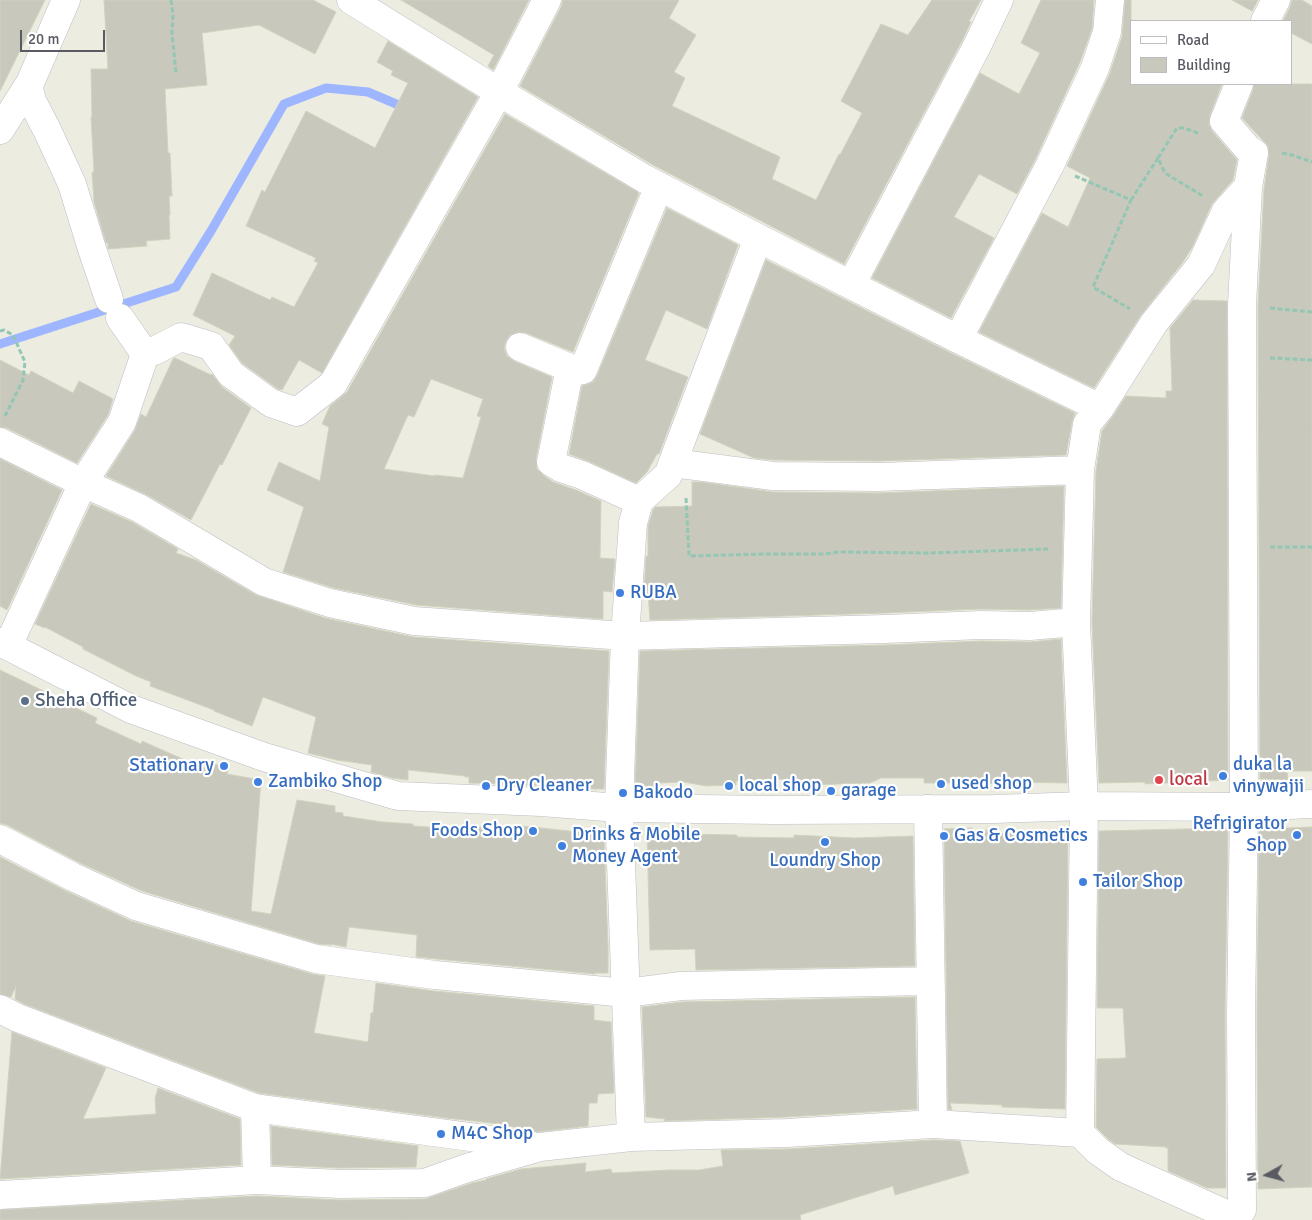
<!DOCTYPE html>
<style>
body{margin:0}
#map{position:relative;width:1312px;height:1220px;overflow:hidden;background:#ecede0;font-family:Signika,sans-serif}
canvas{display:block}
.legend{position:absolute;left:1130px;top:20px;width:162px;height:65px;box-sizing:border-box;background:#fff;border:1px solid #bdbdc0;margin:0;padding:6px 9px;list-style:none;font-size:15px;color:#595a62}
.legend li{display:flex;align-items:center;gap:10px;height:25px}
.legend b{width:25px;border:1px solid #bdbdc0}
.north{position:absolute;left:1242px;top:1150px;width:50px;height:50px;-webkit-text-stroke:4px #fff;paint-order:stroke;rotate:263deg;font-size:14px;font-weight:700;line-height:20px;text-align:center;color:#595a62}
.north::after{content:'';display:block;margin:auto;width:18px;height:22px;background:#595a62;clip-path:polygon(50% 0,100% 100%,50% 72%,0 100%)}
.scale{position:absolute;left:20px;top:30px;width:85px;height:22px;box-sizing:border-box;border:2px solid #595a62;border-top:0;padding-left:6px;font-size:15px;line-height:18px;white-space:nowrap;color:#595a62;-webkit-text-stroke:4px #fff;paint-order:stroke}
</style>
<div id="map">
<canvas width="1312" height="1220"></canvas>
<ul class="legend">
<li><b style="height:6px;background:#fff"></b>Road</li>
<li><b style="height:14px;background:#c8c8bd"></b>Building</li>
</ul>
<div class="north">N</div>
<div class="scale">20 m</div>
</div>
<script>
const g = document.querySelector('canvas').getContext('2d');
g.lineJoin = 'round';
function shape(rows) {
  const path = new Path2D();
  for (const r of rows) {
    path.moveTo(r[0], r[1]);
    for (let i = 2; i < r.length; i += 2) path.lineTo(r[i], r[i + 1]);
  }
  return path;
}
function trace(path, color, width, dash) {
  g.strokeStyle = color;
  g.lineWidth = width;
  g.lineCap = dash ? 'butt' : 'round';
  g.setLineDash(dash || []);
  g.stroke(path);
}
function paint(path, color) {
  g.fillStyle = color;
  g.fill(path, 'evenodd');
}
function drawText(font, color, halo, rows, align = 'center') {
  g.font = font + ' Signika,sans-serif';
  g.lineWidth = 4.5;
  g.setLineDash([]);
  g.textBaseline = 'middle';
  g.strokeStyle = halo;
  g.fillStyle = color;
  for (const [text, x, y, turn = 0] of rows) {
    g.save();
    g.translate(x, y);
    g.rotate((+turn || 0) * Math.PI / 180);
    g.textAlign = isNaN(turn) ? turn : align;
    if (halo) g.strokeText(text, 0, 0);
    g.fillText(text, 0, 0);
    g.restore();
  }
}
trace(shape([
 [0,344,176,287,211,231,284,104,326,88,368,92,408,109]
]), '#9eb6ff', 9);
const building = shape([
 [0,0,45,0,0,91,0,0],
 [104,0,313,0,336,12,315,54,259,25,202,33,207,85,165,89,168,153,170,153,172,196,169,196,170,215,169,215,170,239,146,241,147,246,108,249,108,243,106,243,94,202,92,172,94,172,91,117,92,117,91,69,108,69,104,0],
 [401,0,529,0,493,70,488,66,494,55,401,0],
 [563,0,679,0,669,18,696,35,674,72,685,78,672,106,780,157,772,179,816,200,839,154,840,155,862,113,841,101,881,24,908,35,932,0,981,0,969,21,971,22,963,39,844,264,653,165,520,86,561,7,563,0],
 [1041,0,1094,0,1092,29,1080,62,1036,158,1017,194,979,174,954,217,994,238,951,318,872,278,980,73,1019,94,1040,53,1021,43,1041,0],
 [1125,0,1131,0,1131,84,1222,84,1210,115,1209,124,1212,131,1237,160,1233,180,1212,204,1193,246,1183,262,1141,315,1094,388,979,332,1042,213,1068,227,1090,178,1067,166,1110,73,1122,37,1125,0],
 [1232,0,1258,0,1252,11,1232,0],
 [1292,0,1302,0,1312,6,1312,44,1291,33,1291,21,1283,21,1290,7,1292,0],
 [388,41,478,97,322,373,299,360,282,390,278,389,242,363,229,345,235,336,193,315,212,273,270,300,272,297,294,307,318,263,314,261,316,258,246,226,262,190,265,192,306,111,375,148,408,83,391,75,393,71,377,62,388,41],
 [1254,84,1312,84,1312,771,1287,771,1288,780,1260,779,1258,305,1264,189,1269,155,1268,146,1242,118,1253,90,1254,84],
 [505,114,639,193,573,352,526,333,519,332,510,335,506,341,504,348,507,356,514,361,552,377,536,459,537,469,543,475,553,482,576,490,601,501,600,558,615,559,612,592,603,591,603,619,416,605,334,588,283,572,304,507,267,490,279,462,320,481,329,427,322,424,330,406,347,392,505,114],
 [431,379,483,399,477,416,481,417,463,478,435,475,435,476,384,469,408,415,414,417,431,379],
 [667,208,738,245,707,329,666,310,645,360,688,377,659,454,657,454,647,472,636,483,588,461,569,454,582,386,593,382,597,376,667,208],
 [766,260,951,353,1075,413,1072,422,1066,455,878,461,774,460,754,458,700,434,766,260],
 [1193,300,1227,301,1228,780,1145,784,1145,782,1099,783,1092,622,1096,471,1102,431,1113,416,1126,396,1166,398,1166,391,1172,391,1170,328,1193,300],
 [175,358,211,375,212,374,222,387,251,408,222,465,220,464,191,520,147,495,106,476,135,430,141,414,146,417,173,359,175,358],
 [0,360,29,375,31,371,73,393,79,381,113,399,108,415,77,463,7,428,0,427,0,360],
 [0,459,62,490,7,610,0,606,0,459],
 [692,482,701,482,773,492,878,493,1064,486,1061,608,1029,610,980,609,884,613,650,620,648,593,644,593,646,556,648,556,648,526,653,510,655,507,692,506,692,482],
 [91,504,132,522,178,549,176,553,196,560,256,595,325,618,413,637,609,651,604,789,579,789,512,784,469,783,469,777,465,777,465,776,408,770,408,780,392,778,371,772,372,765,337,760,308,753,316,717,263,697,252,726,214,711,214,710,150,686,151,682,136,676,83,649,83,647,45,627,45,628,35,624,91,504],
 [1061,639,1067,783,1010,782,1010,783,971,784,971,783,924,783,924,778,881,778,870,783,808,785,807,780,787,780,787,779,736,781,736,785,706,786,684,782,658,783,657,789,635,789,640,651,885,645,981,641,1030,642,1061,639],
 [0,670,58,698,57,699,97,718,95,723,141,744,142,741,203,768,205,761,229,768,227,774,261,780,251,911,271,914,297,800,335,806,335,812,343,813,343,816,383,822,413,824,413,826,471,830,472,826,513,830,513,825,597,834,598,837,604,837,608,948,608,973,595,973,595,974,416,957,417,935,349,927,346,947,331,944,331,945,319,944,142,891,80,863,7,825,0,823,0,670],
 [1312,827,1312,1187,1258,1189,1257,1014,1259,829,1312,827],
 [972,828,972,831,989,830,989,834,1033,832,1068,832,1065,1109,1002,1107,1002,1105,950,1103,952,1110,948,1109,944,829,972,828],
 [1228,828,1225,1014,1226,1188,1207,1188,1168,1171,1168,1148,1166,1148,1166,1147,1115,1144,1108,1139,1096,1127,1097,1059,1126,1058,1123,1008,1097,1008,1099,831,1228,828],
 [684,833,684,834,737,835,737,837,794,838,794,835,855,838,913,836,915,966,696,970,695,949,650,950,647,834,684,833],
 [0,857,66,891,131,921,312,974,325,976,314,1033,368,1042,371,1013,373,1013,376,983,434,991,594,1006,594,1020,611,1022,614,1093,598,1094,597,1103,589,1103,588,1126,537,1132,532,1130,501,1125,501,1124,446,1118,259,1093,24,1004,15,999,16,986,11,997,0,994,0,857],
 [915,997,917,1109,786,1117,664,1121,665,1119,646,1117,642,1007,682,1002,915,997],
 [12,1032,106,1068,83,1119,156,1114,155,1098,158,1088,240,1119,241,1165,0,1179,12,1032],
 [271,1126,418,1146,416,1167,340,1168,272,1165,271,1126],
 [933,1140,960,1141,969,1173,895,1195,893,1186,800,1215,801,1220,0,1220,0,1210,257,1196,339,1200,425,1199,472,1183,486,1180,486,1179,521,1169,586,1163,585,1172,611,1169,612,1173,669,1170,699,1170,723,1166,721,1150,788,1149,933,1140]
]);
paint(building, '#c8c8bd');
trace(building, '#d2d2be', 1);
const minor = shape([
 [351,0,499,92,645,179,758,238,958,339,1100,408],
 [1265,21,1276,0],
 [30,83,29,89,32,101,48,132,72,184,92,249,109,299],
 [0,130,30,83,66,0],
 [851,285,977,46,999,0],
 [120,318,145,354],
 [958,339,1050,165,1095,68,1107,32,1110,0],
 [520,347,570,368,578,371,583,370,659,186],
 [145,354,154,351,181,337,211,346,231,374,271,403,297,412,333,384,499,92,547,0],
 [570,368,551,462,561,468,582,475,639,501],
 [0,442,83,483,139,508,264,582,330,603,414,621,625,636,885,629,981,625,1030,626,1076,622,1084,806,1080,1133],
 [673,463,773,476,878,477,1080,470,1076,622],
 [1080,470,1087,424,1100,408,1154,323,1201,265,1226,211,1248,187],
 [0,642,131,709,264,757,398,796,541,802,619,808,775,810,994,809,1084,806,1244,807,1312,804],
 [8,646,83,483,122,422,145,354],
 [928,809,933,1124],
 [0,839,73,877,136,906,316,959,435,975,626,993,681,986,930,981],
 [0,1009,18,1018,255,1108,530,1145],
 [631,1137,619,808,625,636,633,523,639,501,668,475,758,238],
 [257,1180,340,1184,425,1183,467,1168,540,1147,631,1137,787,1133,933,1124,1080,1133,1098,1151,1121,1167,1226,1214,1236,1214,1242,1210,1241,1014,1244,807,1242,305,1248,187,1254,153,1248,149,1224,121,1239,84],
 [0,1195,257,1180,255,1108]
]);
trace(minor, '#bdbdc5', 29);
trace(shape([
 [171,0,173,15,172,32,176,74],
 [1282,153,1292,155,1312,162],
 [1158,158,1177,128,1184,128,1198,133],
 [1075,176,1131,200,1093,287,1130,309],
 [1131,200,1158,158,1165,173,1203,196],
 [1270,308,1312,312],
 [0,331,4,330,13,335,25,362,23,380,5,416],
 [1270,358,1312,360],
 [686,498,689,556,766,554,824,554,839,552,928,553,1050,549],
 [1270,547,1312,547]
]), '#93c7b3', 3, [5, 2.5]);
trace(minor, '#fff', 28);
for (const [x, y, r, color] of [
 [620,593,5,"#3f7fe0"],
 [25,701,5,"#5c6f8a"],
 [224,766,5,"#3f7fe0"],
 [1223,776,5,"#3f7fe0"],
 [1159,780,5,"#e0444e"],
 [258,782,5,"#3f7fe0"],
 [941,784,5,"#3f7fe0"],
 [486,786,5,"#3f7fe0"],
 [729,786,5,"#3f7fe0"],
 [831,791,5,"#3f7fe0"],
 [623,793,5,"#3f7fe0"],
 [533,831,5,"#3f7fe0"],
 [1297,835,5,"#3f7fe0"],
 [944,836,5,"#3f7fe0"],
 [825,842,5,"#3f7fe0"],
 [562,846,5,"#3f7fe0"],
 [1083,882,5,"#3f7fe0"],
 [441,1134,5,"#3f7fe0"]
]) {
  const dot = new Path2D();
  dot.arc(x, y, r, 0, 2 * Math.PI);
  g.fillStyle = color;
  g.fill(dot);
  trace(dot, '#fff', 2);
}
drawText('19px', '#366cbe', '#fff', [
 ["RUBA",630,593],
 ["duka la",1233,765],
 ["vinywajii",1233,787],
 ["Stationary",214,766,"right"],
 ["Zambiko Shop",268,782],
 ["used shop",951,784],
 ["Dry Cleaner",496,786],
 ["local shop",739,786],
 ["garage",841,791],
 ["Bakodo",633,793],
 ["Refrigirator",1287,824,"right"],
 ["Shop",1287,846,"right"],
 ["Foods Shop",523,831,"right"],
 ["Drinks & Mobile",572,835],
 ["Money Agent",572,857],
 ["Gas & Cosmetics",954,836],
 ["Loundry Shop",825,861,"center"],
 ["Tailor Shop",1093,882],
 ["M4C Shop",451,1134]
], 'left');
drawText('19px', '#4e5e75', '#fff', [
 ["Sheha Office",35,701]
], 'left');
drawText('19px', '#be3a42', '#fff', [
 ["local",1169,780]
], 'left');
</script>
